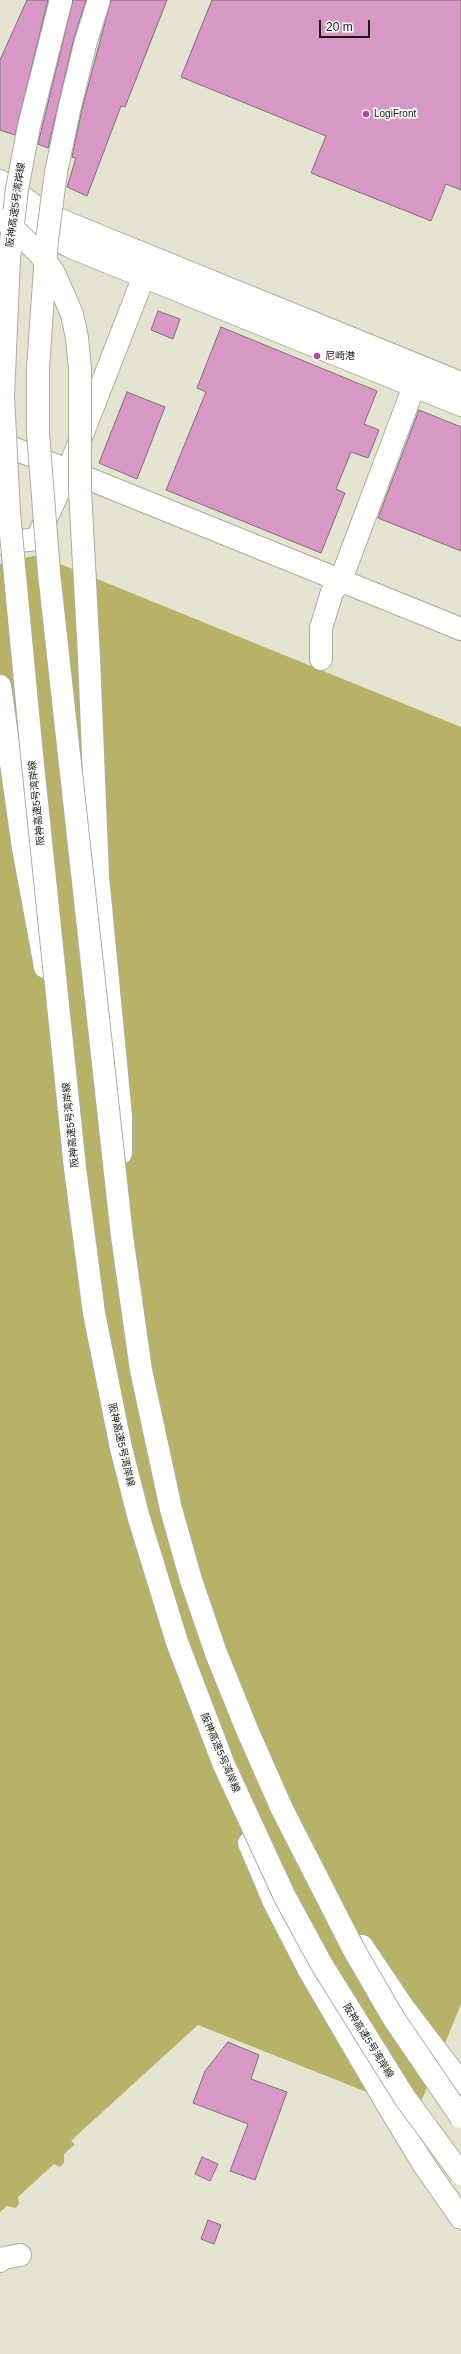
<!DOCTYPE html>
<meta charset="utf-8">
<style>
body{margin:0}
#map{position:relative;width:461px;height:2354px;overflow:hidden;background:#e4e4d1;font-family:Arial,sans-serif}
canvas{display:block}
.scale{position:absolute;left:319px;top:20px;width:51px;height:18px;box-sizing:border-box;border:2px solid #1a1a13;border-top:0;padding-left:5px;font-size:12px;line-height:14px;white-space:nowrap;color:#1a1a13;-webkit-text-stroke:3px #fff;paint-order:stroke}
</style>
<div id="map">
<canvas width="461" height="2354"></canvas>
<div class="scale">20 m</div>
</div>
<script>
const g = document.querySelector('canvas').getContext('2d');
g.lineJoin = 'round';
function paint(path, color) {
  g.fillStyle = color;
  g.fill(path, 'evenodd');
}
function shape(rows) {
  const path = new Path2D();
  for (const r of rows) {
    path.moveTo(r[0], r[1]);
    for (let i = 2; i < r.length; i += 2) path.lineTo(r[i], r[i + 1]);
  }
  return path;
}
function trace(path, color, width, dash) {
  g.strokeStyle = color;
  g.lineWidth = width;
  g.lineCap = dash ? 'butt' : 'round';
  g.setLineDash(dash || []);
  g.stroke(path);
}
function drawText(font, color, halo, rows, align = 'center') {
  g.font = font + ' Arial,"Noto Sans JP",sans-serif';
  g.lineWidth = 3.5;
  g.setLineDash([]);
  g.textBaseline = 'middle';
  g.strokeStyle = halo;
  g.fillStyle = color;
  for (const [text, x, y, turn = 0] of rows) {
    g.save();
    g.translate(x, y);
    g.rotate((+turn || 0) * Math.PI / 180);
    g.textAlign = isNaN(turn) ? turn : align;
    if (halo) g.strokeText(text, 0, 0);
    g.fillText(text, 0, 0);
    g.restore();
  }
}
paint(shape([
 [33,556,43,557,461,727,461,2004,417,2112,198,2025,75,2137,71,2141,75,2144,64,2154,64,2163,60,2167,54,2164,18,2197,19,2204,16,2208,7,2206,0,2212,0,564]
]), '#b6b369');
const building = shape([
 [27,0,48,0,15,135,0,130,0,60,27,0],
 [73,0,86,0,74,38,48,148,38,144,73,0],
 [111,0,167,0,125,107,121,106,87,196,67,187,76,158,72,157,82,109,111,0],
 [212,0,461,0,461,190,446,184,431,221,311,173,326,136,181,77,212,0],
 [158,311,180,319,173,339,151,330,158,311],
 [221,327,377,391,364,424,379,430,368,458,351,452,336,489,345,493,321,553,166,490,206,392,197,388,221,327],
 [127,392,165,407,137,479,99,463,127,392],
 [419,410,461,427,461,551,378,518,419,410],
 [228,2042,259,2055,251,2079,287,2092,255,2180,230,2171,248,2124,193,2103,205,2071,228,2042],
 [202,2157,218,2164,210,2181,195,2174,202,2157],
 [208,2220,221,2225,214,2244,201,2239,208,2220]
]);
paint(building, '#d898c5');
trace(building, '#7e6e79', 1);
const minor = shape([
 [0,181,40,210,70,224,461,383],
 [0,206,36,229,73,248,461,405],
 [0,443,461,629],
 [0,543,37,539,68,471,149,263],
 [321,659,321,628,332,592,340,582,419,373],
 [0,2261,4,2258,20,2255]
]);
const highway = shape([
 [89,657,98,876,121,1116,121,1153],
 [0,686,23,848,45,967],
 [249,1843,274,1902,310,1972,390,2109,424,2165,461,2218],
 [362,1946,403,2007,461,2083]
]);
trace(minor, '#adad9b', 24);
trace(highway, '#adad9b', 24);
trace(minor, '#fff', 22);
trace(highway, '#fff', 22);
const highwayBridge = shape([
 [61,0,29,126,17,189,9,259,3,396,9,513,31,745,75,1168,94,1313,121,1448,138,1515,177,1642,224,1765,285,1897,322,1965,405,2098,461,2174],
 [99,0,86,41,70,106,56,172,47,240,38,368,38,433,49,573,122,1236,141,1370,171,1509,191,1580,216,1653,248,1732,282,1809,354,1950,394,2019,461,2117],
 [4,220,37,251,53,271,72,314,77,338,80,369,80,490,89,657]
]);
trace(highwayBridge, '#adad9b', 24, []);
trace(highwayBridge, '#fff', 22);
for (const [x, y, r, color] of [
 [366,114,4,"#b8449e"],
 [317,356,4,"#b8449e"]
]) {
  const dot = new Path2D();
  dot.arc(x, y, r, 0, 2 * Math.PI);
  g.fillStyle = color;
  g.fill(dot);
  trace(dot, '#fff', 1.5);
}
drawText('10px', '#1a1a13', '#fff', [
 ["LogiFront",374,114],
 ["尼崎港",325,356]
], 'left');
drawText('10px', '#1a1a13', '#fff', [
 ["阪神高速5号湾岸線",16,205,-82],
 ["阪神高速5号湾岸線",37,803,-96],
 ["阪神高速5号湾岸線",71,1125,-96],
 ["阪神高速5号湾岸線",121,1445,77],
 ["阪神高速5号湾岸線",220,1753,67],
 ["阪神高速5号湾岸線",368,2041,58]
]);
</script>
